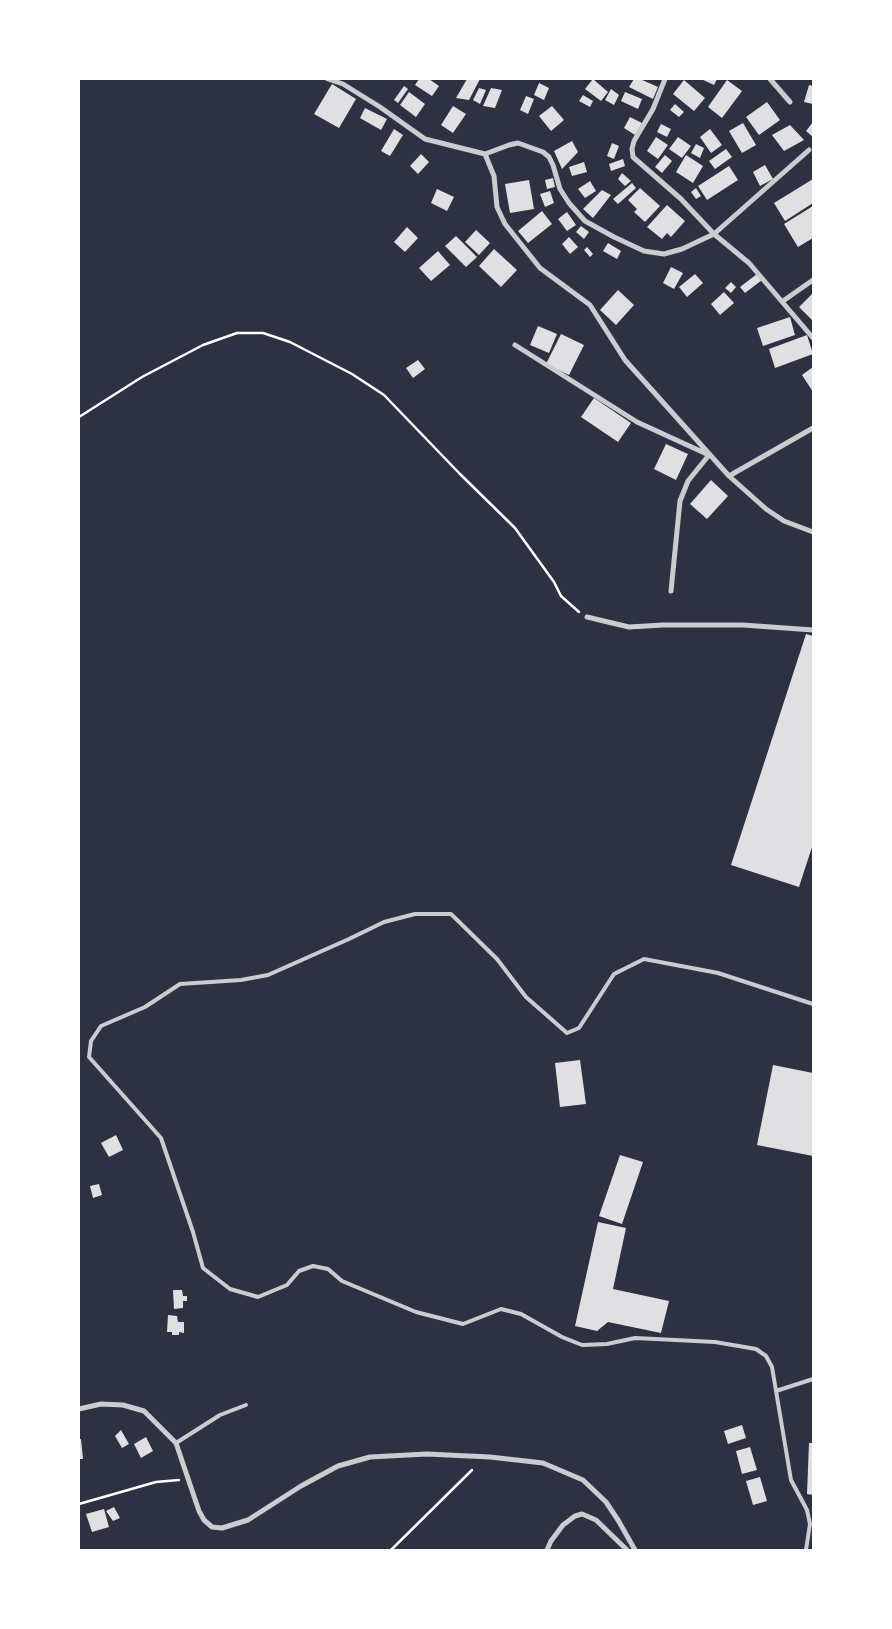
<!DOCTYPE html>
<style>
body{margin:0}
#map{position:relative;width:892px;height:1629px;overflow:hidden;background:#2d3142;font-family:Jost,sans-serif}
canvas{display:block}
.frame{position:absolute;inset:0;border:80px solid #fff;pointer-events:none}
</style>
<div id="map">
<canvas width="892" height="1629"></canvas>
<div class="frame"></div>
</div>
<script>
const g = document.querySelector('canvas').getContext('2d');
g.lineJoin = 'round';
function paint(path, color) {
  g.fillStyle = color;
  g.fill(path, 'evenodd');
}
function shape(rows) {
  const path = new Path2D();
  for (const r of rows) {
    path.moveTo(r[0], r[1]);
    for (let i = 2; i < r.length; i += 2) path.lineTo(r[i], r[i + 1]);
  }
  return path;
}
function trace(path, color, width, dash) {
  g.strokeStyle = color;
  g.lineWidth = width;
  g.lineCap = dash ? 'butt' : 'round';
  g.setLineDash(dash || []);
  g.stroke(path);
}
paint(shape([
 [419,79,429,79,439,86,432,96,415,85],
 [467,79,480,79,469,100,456,98],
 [593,79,608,92,601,101,585,89],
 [634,79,640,79,658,87,653,99,629,87],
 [701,79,717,79,714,85],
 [684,80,705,98,694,111,673,94],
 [727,80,742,91,722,118,708,107],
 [539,83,549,88,544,100,534,95],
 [332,84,356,99,339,128,314,114],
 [809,85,813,86,813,104,804,102],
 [404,86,408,89,398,103,394,100],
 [479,88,486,90,480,104,473,100],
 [491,88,502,90,495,108,483,106],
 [611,89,619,95,614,105,605,100],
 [409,92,425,104,416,117,400,105],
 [625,92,642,99,638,109,621,101],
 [583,95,593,101,590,107,579,101],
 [526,96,534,99,528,114,520,110],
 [767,102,780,120,759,135,746,117],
 [675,104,684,112,679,117,670,110],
 [453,106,466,114,453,133,441,125],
 [552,106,564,120,551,131,539,116],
 [365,108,387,119,381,130,360,118],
 [630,117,642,123,635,135,624,128],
 [813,122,813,137,806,131],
 [743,123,756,145,742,153,729,131],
 [661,124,671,129,667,137,657,132],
 [790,125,804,140,784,151,772,135],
 [394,129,403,135,390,156,381,151],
 [710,129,722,145,711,153,700,137],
 [656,137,668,145,658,159,647,151],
 [678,137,691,146,682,158,669,149],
 [572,141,578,152,562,169,554,151],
 [612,143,619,146,614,159,607,156],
 [696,144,704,148,700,158,691,153],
 [726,149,732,157,715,169,709,161],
 [421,154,429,162,418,174,410,166],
 [665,155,672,161,662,173,655,167],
 [686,155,703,166,693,183,676,172],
 [623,159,625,166,611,171,609,164],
 [584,162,587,172,572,176,569,167],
 [765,165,773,179,760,186,753,172],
 [729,166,738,180,707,200,698,186],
 [622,173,631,181,625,186,618,179],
 [553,178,555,187,547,189,545,180],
 [813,179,813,203,785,221,774,203],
 [529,180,534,209,510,213,505,184],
 [590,181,596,191,585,198,578,189],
 [632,183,636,188,618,204,613,199],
 [640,188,660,206,645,222,634,212,637,209,628,200],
 [696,188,701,196,696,199,691,192],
 [437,189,454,197,447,211,431,203],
 [602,190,611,195,593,218,583,209],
 [550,191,554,203,545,207,540,194],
 [667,205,685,221,671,237,667,233,662,239,647,227],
 [813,206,813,238,798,247,784,224],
 [542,211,552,224,528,243,518,231],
 [567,212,576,225,567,231,558,219],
 [581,226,589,232,584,239,576,232],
 [407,227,418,238,405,252,394,242],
 [476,230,490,243,479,255,465,242],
 [456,236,477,257,466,267,445,246],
 [569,237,578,247,570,254,562,244],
 [608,243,621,251,617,259,603,251],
 [587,247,593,254,590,257,584,250],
 [494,249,517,270,501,287,479,266],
 [438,251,450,265,431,281,419,268],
 [671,267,683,273,674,289,663,283],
 [695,274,703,283,687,297,679,287],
 [757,274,762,280,745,293,740,287],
 [731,282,736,287,731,293,725,288],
 [618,290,634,305,616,325,600,310],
 [724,292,734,303,720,315,711,304],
 [813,293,813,321,799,307],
 [790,317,795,335,763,346,757,328],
 [538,326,557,334,549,353,530,345],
 [561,334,584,345,569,375,546,364],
 [807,335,813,354,775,368,769,349],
 [418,360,425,369,413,378,406,368],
 [813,367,813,392,802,375],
 [594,398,631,423,618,442,581,417],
 [666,444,688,454,676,480,654,469],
 [711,480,728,496,707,519,690,504],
 [806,634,813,636,813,844,799,887,731,865],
 [580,1060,586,1104,560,1107,555,1063],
 [773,1065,813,1073,813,1156,757,1145],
 [116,1135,123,1150,109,1157,101,1143],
 [620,1155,643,1162,622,1224,599,1216],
 [99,1184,102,1195,93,1198,90,1186],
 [598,1222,626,1228,613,1289,669,1301,661,1333,608,1322,597,1331,575,1326],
 [173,1290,182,1290,183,1296,187,1296,187,1301,183,1301,183,1308,174,1309],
 [168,1315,177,1316,178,1322,184,1322,184,1333,179,1332,179,1335,172,1335,172,1332,167,1332],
 [742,1425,746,1438,728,1444,724,1431],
 [121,1430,129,1444,122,1448,115,1436],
 [146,1437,153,1451,141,1458,134,1444],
 [79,1439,81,1439,83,1459,79,1459],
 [809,1443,813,1443,813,1495,807,1494],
 [750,1447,757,1470,742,1474,736,1451],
 [760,1477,767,1501,753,1505,746,1481],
 [114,1507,120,1518,113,1521,106,1511],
 [104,1509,109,1527,92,1532,86,1514]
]), '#e0e0e3');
trace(shape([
 [79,417,142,377,203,345,237,333,263,333,290,342,352,374,384,395,460,474,515,528,554,582,561,596,579,612],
 [79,1504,156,1482,179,1480],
 [391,1550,472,1470]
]), '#fff', 2.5);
trace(shape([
 [776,1391,813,1379],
 [176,1443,220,1415,246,1405],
 [806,1550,810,1524,807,1510,791,1480,772,1367,766,1356,756,1349,715,1342,635,1338,607,1344,582,1345,562,1337,521,1314,501,1309,463,1324,416,1312,342,1281,328,1269,313,1266,299,1271,287,1285,258,1297,230,1289,203,1268,193,1232,161,1138,89,1057,91,1041,101,1026,145,1007,180,984,241,980,268,975,349,939,384,922,415,914,451,914,497,959,526,997,567,1033,579,1028,614,974,644,959,718,973,813,1004]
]), '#caccd0', 4);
trace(shape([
 [328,79,343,84,380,107,425,139,485,154],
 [665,79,653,109,634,141,632,149,633,157,681,199,714,234,749,263,813,338],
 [770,79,790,102],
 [485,154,494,176,497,207,505,224,540,268,590,305,625,360,729,476,766,509,784,521,813,532],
 [485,154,509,145,518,143,543,152,549,157,553,165,560,189,569,203,585,221,614,237,644,251,664,254,682,249,714,234,809,150],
 [783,301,813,280],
 [515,345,637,422,709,455,688,481,680,501,671,591],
 [729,476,813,428],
 [587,617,629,627,663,625,743,625,813,630],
 [79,1409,101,1404,123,1405,144,1411,176,1443,199,1511,204,1520,212,1527,222,1528,248,1520,301,1486,338,1466,370,1457,427,1454,490,1457,543,1463,583,1480,606,1502,618,1520,635,1550],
 [547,1550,551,1541,563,1525,575,1516,582,1514,596,1520,627,1550]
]), '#caccd0', 5);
</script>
